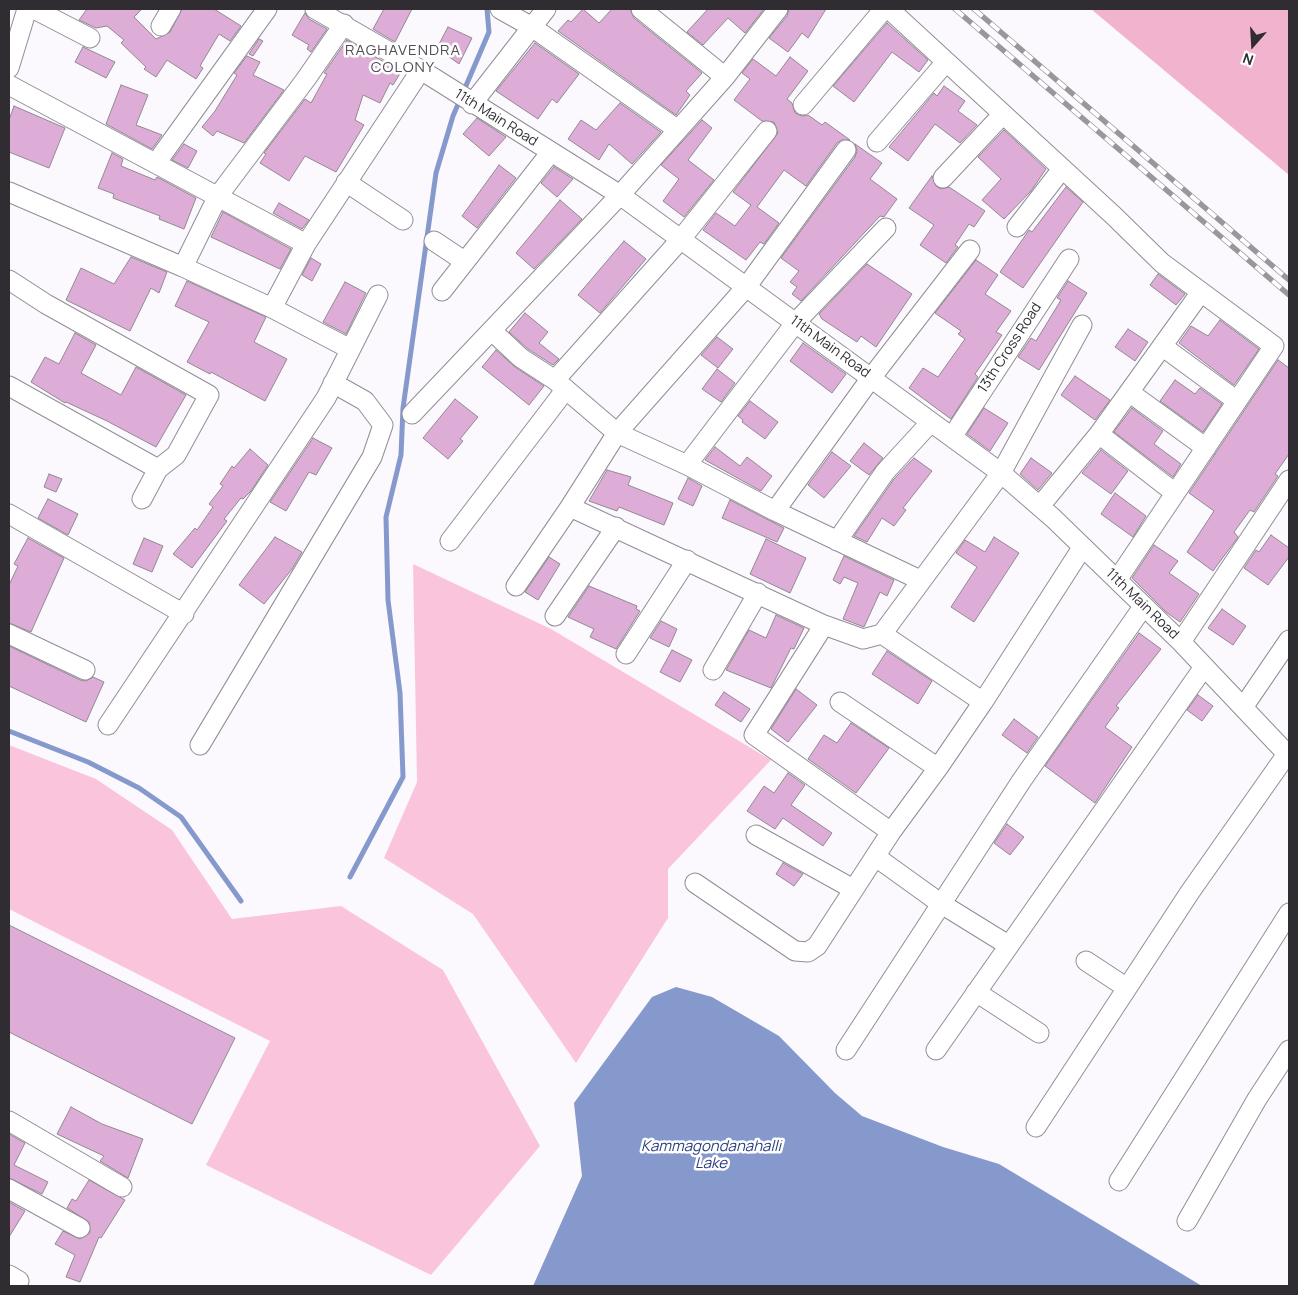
<!DOCTYPE html>
<style>
body{margin:0}
#map{position:relative;width:1298px;height:1295px;overflow:hidden;background:#fbf8fe;font-family:Manrope,sans-serif}
canvas{display:block}
.frame{position:absolute;inset:0;border:10px solid #2f2d31;pointer-events:none}
.north{position:absolute;left:1228px;top:20px;width:50px;height:50px;-webkit-text-stroke:4px #fff;paint-order:stroke;rotate:199deg;font-size:14px;font-weight:700;line-height:20px;text-align:center;color:#2f2d31}
.north::after{content:'';display:block;margin:auto;width:18px;height:22px;background:#2f2d31;clip-path:polygon(50% 0,100% 100%,50% 72%,0 100%)}
</style>
<div id="map">
<canvas width="1298" height="1295"></canvas>
<div class="frame"></div>
<div class="north">N</div>
</div>
<script>
const g = document.querySelector('canvas').getContext('2d');
g.lineJoin = 'round';
function paint(path, color) {
  g.fillStyle = color;
  g.fill(path, 'evenodd');
}
function shape(rows) {
  const path = new Path2D();
  for (const r of rows) {
    path.moveTo(r[0], r[1]);
    for (let i = 2; i < r.length; i += 2) path.lineTo(r[i], r[i + 1]);
  }
  return path;
}
function trace(path, color, width, dash) {
  g.strokeStyle = color;
  g.lineWidth = width;
  g.lineCap = dash ? 'butt' : 'round';
  g.setLineDash(dash || []);
  g.stroke(path);
}
function drawText(font, color, halo, rows, align = 'center') {
  g.font = font + ' Manrope,sans-serif';
  g.lineWidth = 5;
  g.setLineDash([]);
  g.textBaseline = 'middle';
  g.strokeStyle = halo;
  g.fillStyle = color;
  for (const [text, x, y, turn = 0] of rows) {
    g.save();
    g.translate(x, y);
    g.rotate((+turn || 0) * Math.PI / 180);
    g.textAlign = isNaN(turn) ? turn : align;
    if (halo) g.strokeText(text, 0, 0);
    g.fillText(text, 0, 0);
    g.restore();
  }
}
paint(shape([
 [413,564,551,629,771,760,668,869,668,918,576,1063,473,914,384,858,417,782],
 [9,745,96,779,172,830,232,919,341,906,443,970,540,1146,431,1275,206,1165,270,1041,9,909]
]), '#fac5dc');
paint(shape([
 [1091,9,1289,9,1289,175]
]), '#f1b3ce');
paint(shape([
 [676,987,712,997,779,1036,835,1093,862,1116,943,1147,999,1164,1202,1286,533,1286,582,1176,574,1103,652,997]
]), '#8699cc');
trace(shape([
 [9,731,88,762,139,788,181,817,241,901],
 [350,877,403,777,400,693,388,600,386,517,401,455,403,408,436,173,453,116,489,32,487,9]
]), '#8699cc', 5);
const building = shape([
 [87,9,142,9,134,17,156,39,170,32,182,9,214,9,241,26,230,41,219,34,200,66,203,68,196,79,167,60,156,77,144,69,146,67,121,43,124,40,107,26,96,28,79,20,87,9],
 [384,9,412,9,395,42,373,29,384,9],
 [583,9,599,23,612,9,630,9,634,18,702,73,686,91,690,95,676,115,558,31,568,20,571,22,583,9],
 [708,9,764,9,745,33,728,18,703,45,687,32,708,9],
 [789,9,826,9,808,38,802,33,788,52,769,38,787,16,789,9],
 [305,13,309,19,327,29,311,52,307,49,309,45,292,35,305,13],
 [887,23,928,60,919,72,892,52,854,102,833,86,887,23],
 [448,27,472,38,459,64,437,48,448,27],
 [259,39,263,41,253,56,249,54,259,39],
 [347,40,401,72,393,85,390,83,380,103,363,95,355,120,364,125,336,172,305,156,289,181,260,163,266,154,264,153,305,99,311,103,327,74,324,73,347,40],
 [535,43,579,74,557,103,552,99,538,119,496,91,535,43],
 [83,47,115,62,106,78,75,62,83,47],
 [247,56,260,62,253,75,284,90,244,143,217,131,213,136,202,127,215,111,237,75,234,73,247,56],
 [790,57,808,71,787,99,792,103,795,113,802,116,808,115,822,125,825,122,850,140,842,140,837,143,806,186,784,170,757,207,779,223,764,244,760,242,746,260,703,230,716,213,735,226,751,205,733,192,778,133,774,122,762,121,734,100,750,79,742,73,753,59,776,76,790,57],
 [121,85,148,95,136,125,162,135,152,149,106,124,121,85],
 [944,86,965,101,958,111,977,125,960,143,935,124,908,161,889,147,934,93,937,96,944,86],
 [620,103,661,132,632,164,609,144,599,160,568,139,581,120,596,130,620,103],
 [14,106,65,128,49,168,9,152,9,120,14,106],
 [477,118,506,137,489,156,463,134,477,118],
 [702,120,712,128,688,160,714,180,684,217,663,201,679,179,661,165,702,120],
 [1004,130,1046,169,1031,191,1004,219,982,200,1001,179,978,157,1004,130],
 [184,144,197,151,188,168,172,160,184,144],
 [855,144,882,163,870,179,897,199,884,217,880,216,801,301,792,294,797,287,790,282,799,271,781,258,855,157,857,151,855,144],
 [112,153,123,159,121,166,155,180,157,177,196,198,184,229,159,219,160,216,113,198,114,194,98,188,112,153],
 [499,165,516,178,477,228,462,216,499,165],
 [554,167,573,179,557,197,541,183,554,167],
 [932,176,936,186,941,189,949,187,985,211,974,227,969,224,955,245,958,247,946,263,920,245,934,225,909,208,932,176],
 [1066,187,1083,202,1023,288,1000,272,1029,230,1032,232,1066,187],
 [560,200,582,219,534,269,516,253,560,200],
 [279,203,309,220,302,229,273,213,279,203],
 [223,212,291,249,280,269,211,237,223,212],
 [624,241,646,259,600,313,578,295,624,241],
 [131,257,167,272,159,293,151,288,130,331,66,300,81,268,114,284,131,257],
 [311,258,321,264,312,281,302,275,311,258],
 [976,260,998,275,985,294,1011,311,996,332,1002,335,975,374,978,377,951,419,909,388,923,368,938,377,965,339,958,334,961,331,935,313,976,260],
 [867,264,912,294,876,347,861,336,857,342,822,319,819,314,867,264],
 [1158,274,1185,294,1176,305,1150,285,1158,274],
 [187,281,266,317,254,342,287,359,265,401,211,372,210,374,187,362,209,322,175,306,187,281],
 [1068,281,1087,293,1039,370,1018,357,1031,338,1036,341,1061,300,1057,298,1068,281],
 [345,282,366,293,346,334,323,322,345,282],
 [525,313,548,332,539,343,559,359,553,365,528,349,509,332,525,313],
 [1220,320,1259,349,1234,385,1179,343,1191,326,1208,336,1220,320],
 [1128,329,1148,342,1135,361,1115,347,1128,329],
 [75,333,96,345,81,373,121,395,136,367,186,395,156,447,107,421,66,402,65,403,31,382,45,357,59,364,75,333],
 [717,337,733,349,718,368,701,355,717,337],
 [803,343,846,374,832,393,790,361,803,343],
 [496,350,515,367,544,386,529,405,482,367,496,350],
 [1278,360,1289,368,1289,454,1275,474,1278,476,1254,512,1250,510,1234,532,1238,537,1213,571,1187,552,1214,511,1189,493,1278,360],
 [717,369,735,383,721,402,702,389,717,369],
 [1075,376,1110,400,1095,420,1061,395,1075,376],
 [1175,380,1195,394,1200,388,1222,404,1203,432,1160,401,1175,380],
 [455,399,478,417,460,439,463,441,448,459,423,438,455,399],
 [750,401,778,422,765,439,742,422,743,420,738,416,750,401],
 [984,408,1008,423,990,451,967,434,984,408],
 [1132,408,1163,431,1154,444,1181,464,1173,477,1114,432,1132,408],
 [313,438,332,448,316,475,309,472,286,511,270,502,313,438],
 [864,443,883,458,869,475,850,461,864,443],
 [715,447,740,466,747,457,772,476,761,491,705,460,715,447],
 [250,449,268,465,251,491,243,499,241,498,224,519,227,521,192,568,173,554,195,528,197,530,213,507,209,504,223,486,220,484,232,466,234,468,250,449],
 [1101,450,1128,471,1111,494,1082,473,1101,450],
 [832,452,851,466,824,498,808,485,832,452],
 [914,458,932,471,903,508,906,510,894,526,882,518,867,542,854,536,894,479,914,458],
 [1031,458,1052,473,1038,490,1020,474,1031,458],
 [607,470,631,477,628,485,673,503,664,525,619,507,617,511,589,501,607,470],
 [49,474,62,479,56,492,44,487,49,474],
 [688,478,702,486,693,506,678,499,688,478],
 [1115,493,1146,516,1133,537,1101,514,1115,493],
 [48,499,78,514,68,535,38,518,48,499],
 [730,500,784,528,777,542,722,518,730,500],
 [1271,535,1289,548,1289,557,1268,585,1244,568,1256,550,1259,552,1271,535],
 [275,537,302,552,292,569,264,604,239,585,275,537],
 [994,537,1019,553,974,622,951,607,977,567,956,553,965,540,985,552,994,537],
 [28,538,64,558,31,632,9,623,9,585,18,566,14,564,28,538],
 [144,538,163,546,152,572,133,564,144,538],
 [766,539,806,558,790,593,750,574,766,539],
 [1154,545,1178,561,1169,573,1199,594,1180,622,1166,612,1132,578,1154,545],
 [844,556,894,580,887,596,880,592,864,627,843,619,858,583,844,577,840,584,833,580,844,556],
 [549,557,560,564,538,600,525,592,549,557],
 [589,586,637,606,636,609,640,611,616,649,590,637,594,629,568,617,589,586],
 [1222,609,1246,626,1233,645,1208,628,1222,609],
 [776,615,804,628,794,649,791,648,771,688,726,670,749,630,766,638,776,615],
 [661,621,677,629,669,647,650,638,661,621],
 [1139,633,1161,649,1116,706,1119,708,1105,727,1132,747,1095,803,1045,766,1139,633],
 [9,646,80,680,86,681,93,677,104,682,86,722,9,686,9,646],
 [672,650,692,660,680,682,660,672,672,650],
 [887,651,932,681,918,704,872,674,887,651],
 [796,689,817,705,788,742,771,729,796,689],
 [724,692,750,709,741,722,715,705,724,692],
 [1198,695,1213,706,1202,721,1187,710,1198,695],
 [1014,719,1038,737,1027,753,1002,735,1014,719],
 [851,723,889,748,856,793,808,759,824,735,837,743,851,723],
 [788,773,805,785,791,805,832,833,823,846,783,818,775,829,747,811,764,786,774,793,788,773],
 [1007,824,1024,837,1010,855,994,843,1007,824],
 [783,863,803,874,794,886,776,874,783,863],
 [9,925,235,1038,192,1124,9,1032,9,925],
 [71,1107,102,1124,143,1139,128,1178,100,1161,104,1156,57,1134,71,1107],
 [9,1134,25,1143,14,1165,48,1182,42,1194,9,1178,9,1134],
 [89,1180,125,1200,101,1238,99,1237,80,1282,66,1277,75,1255,55,1244,63,1231,80,1239,90,1233,89,1222,67,1208,72,1199,76,1201,89,1180],
 [9,1202,25,1211,9,1237,9,1202]
]);
paint(building, '#deadd7');
trace(building, '#918990', 1);
const minor = shape([
 [34,9,90,38],
 [315,9,421,70,620,195,1001,473,1053,518,1181,642,1289,756],
 [500,9,532,27,678,130],
 [641,9,725,77],
 [889,9,1114,216,1162,263,1274,346,1117,580],
 [161,26,171,9],
 [9,68,27,9],
 [9,85,306,244],
 [472,104,546,9],
 [803,105,884,9],
 [877,142,946,62],
 [846,150,747,286,617,433,570,507,824,625,863,639,882,634,1001,473,1082,325],
 [156,163,267,9],
 [943,178,1003,114],
 [346,182,403,220],
 [9,192,183,267,272,308,350,349],
 [1017,227,1062,169],
 [434,241,464,261],
 [183,267,218,196,306,79,344,24],
 [9,280,46,304,209,395,176,455,158,469,9,386],
 [442,291,551,152],
 [272,308,306,244,421,70],
 [492,331,521,358,555,380,617,433,687,465,775,511,920,580],
 [1162,346,1237,401],
 [555,380,681,239,767,131],
 [1129,392,1206,448],
 [412,414,620,195,725,77,778,9],
 [1099,434,1175,493],
 [952,437,1069,259],
 [687,465,796,322,886,228],
 [142,499,158,469],
 [1040,506,1099,434,1201,292],
 [775,511,871,378,970,250],
 [9,514,184,614],
 [450,541,566,389],
 [837,541,885,472,930,423],
 [516,586,570,507],
 [555,616,616,527],
 [824,625,754,735,891,832],
 [9,634,85,670],
 [882,634,983,702],
 [1181,642,1289,480],
 [626,654,687,560],
 [713,670,758,593],
 [840,702,938,768],
 [1244,706,1289,640],
 [108,725,326,398,378,295],
 [200,745,372,457,383,425,365,401,333,383],
 [756,835,853,889],
 [876,857,940,903,1008,945],
 [695,883,795,951,808,952,817,946,891,832,938,768,983,702,1082,548],
 [1086,961,1127,988],
 [976,992,1039,1033],
 [846,1050,1022,780,1143,607],
 [936,1050,1204,667],
 [9,1121,122,1187],
 [1036,1127,1190,892,1287,754],
 [1119,1181,1289,913],
 [9,1189,80,1228],
 [1187,1221,1257,1099,1289,1050],
 [9,1275,19,1281]
]);
trace(minor, '#928d96', 21);
trace(minor, '#fff', 19);
const rail = shape([
 [955,9,1289,295],
 [974,9,1289,280]
]);
trace(rail, '#99979c', 5.5);
trace(rail, '#fff', 4, [11]);
drawText('14px', '#2f2d31', '#fff', [
 ["11th Main Road",496,118,32],
 ["11th Main Road",830,347,36],
 ["13th Cross Road",1010,348,-57],
 ["11th Main Road",1142,604,44]
]);
g.letterSpacing = '1px';
drawText('15px', '#514d55', '#fff', [
 ["RAGHAVENDRA",403,51],
 ["COLONY",403,68]
]);
g.letterSpacing = '0px';
drawText('italic 15px', '#2c3f7e', '#fff', [
 ["Kammagondanahalli",711,1147],
 ["Lake",711,1164]
]);
</script>
